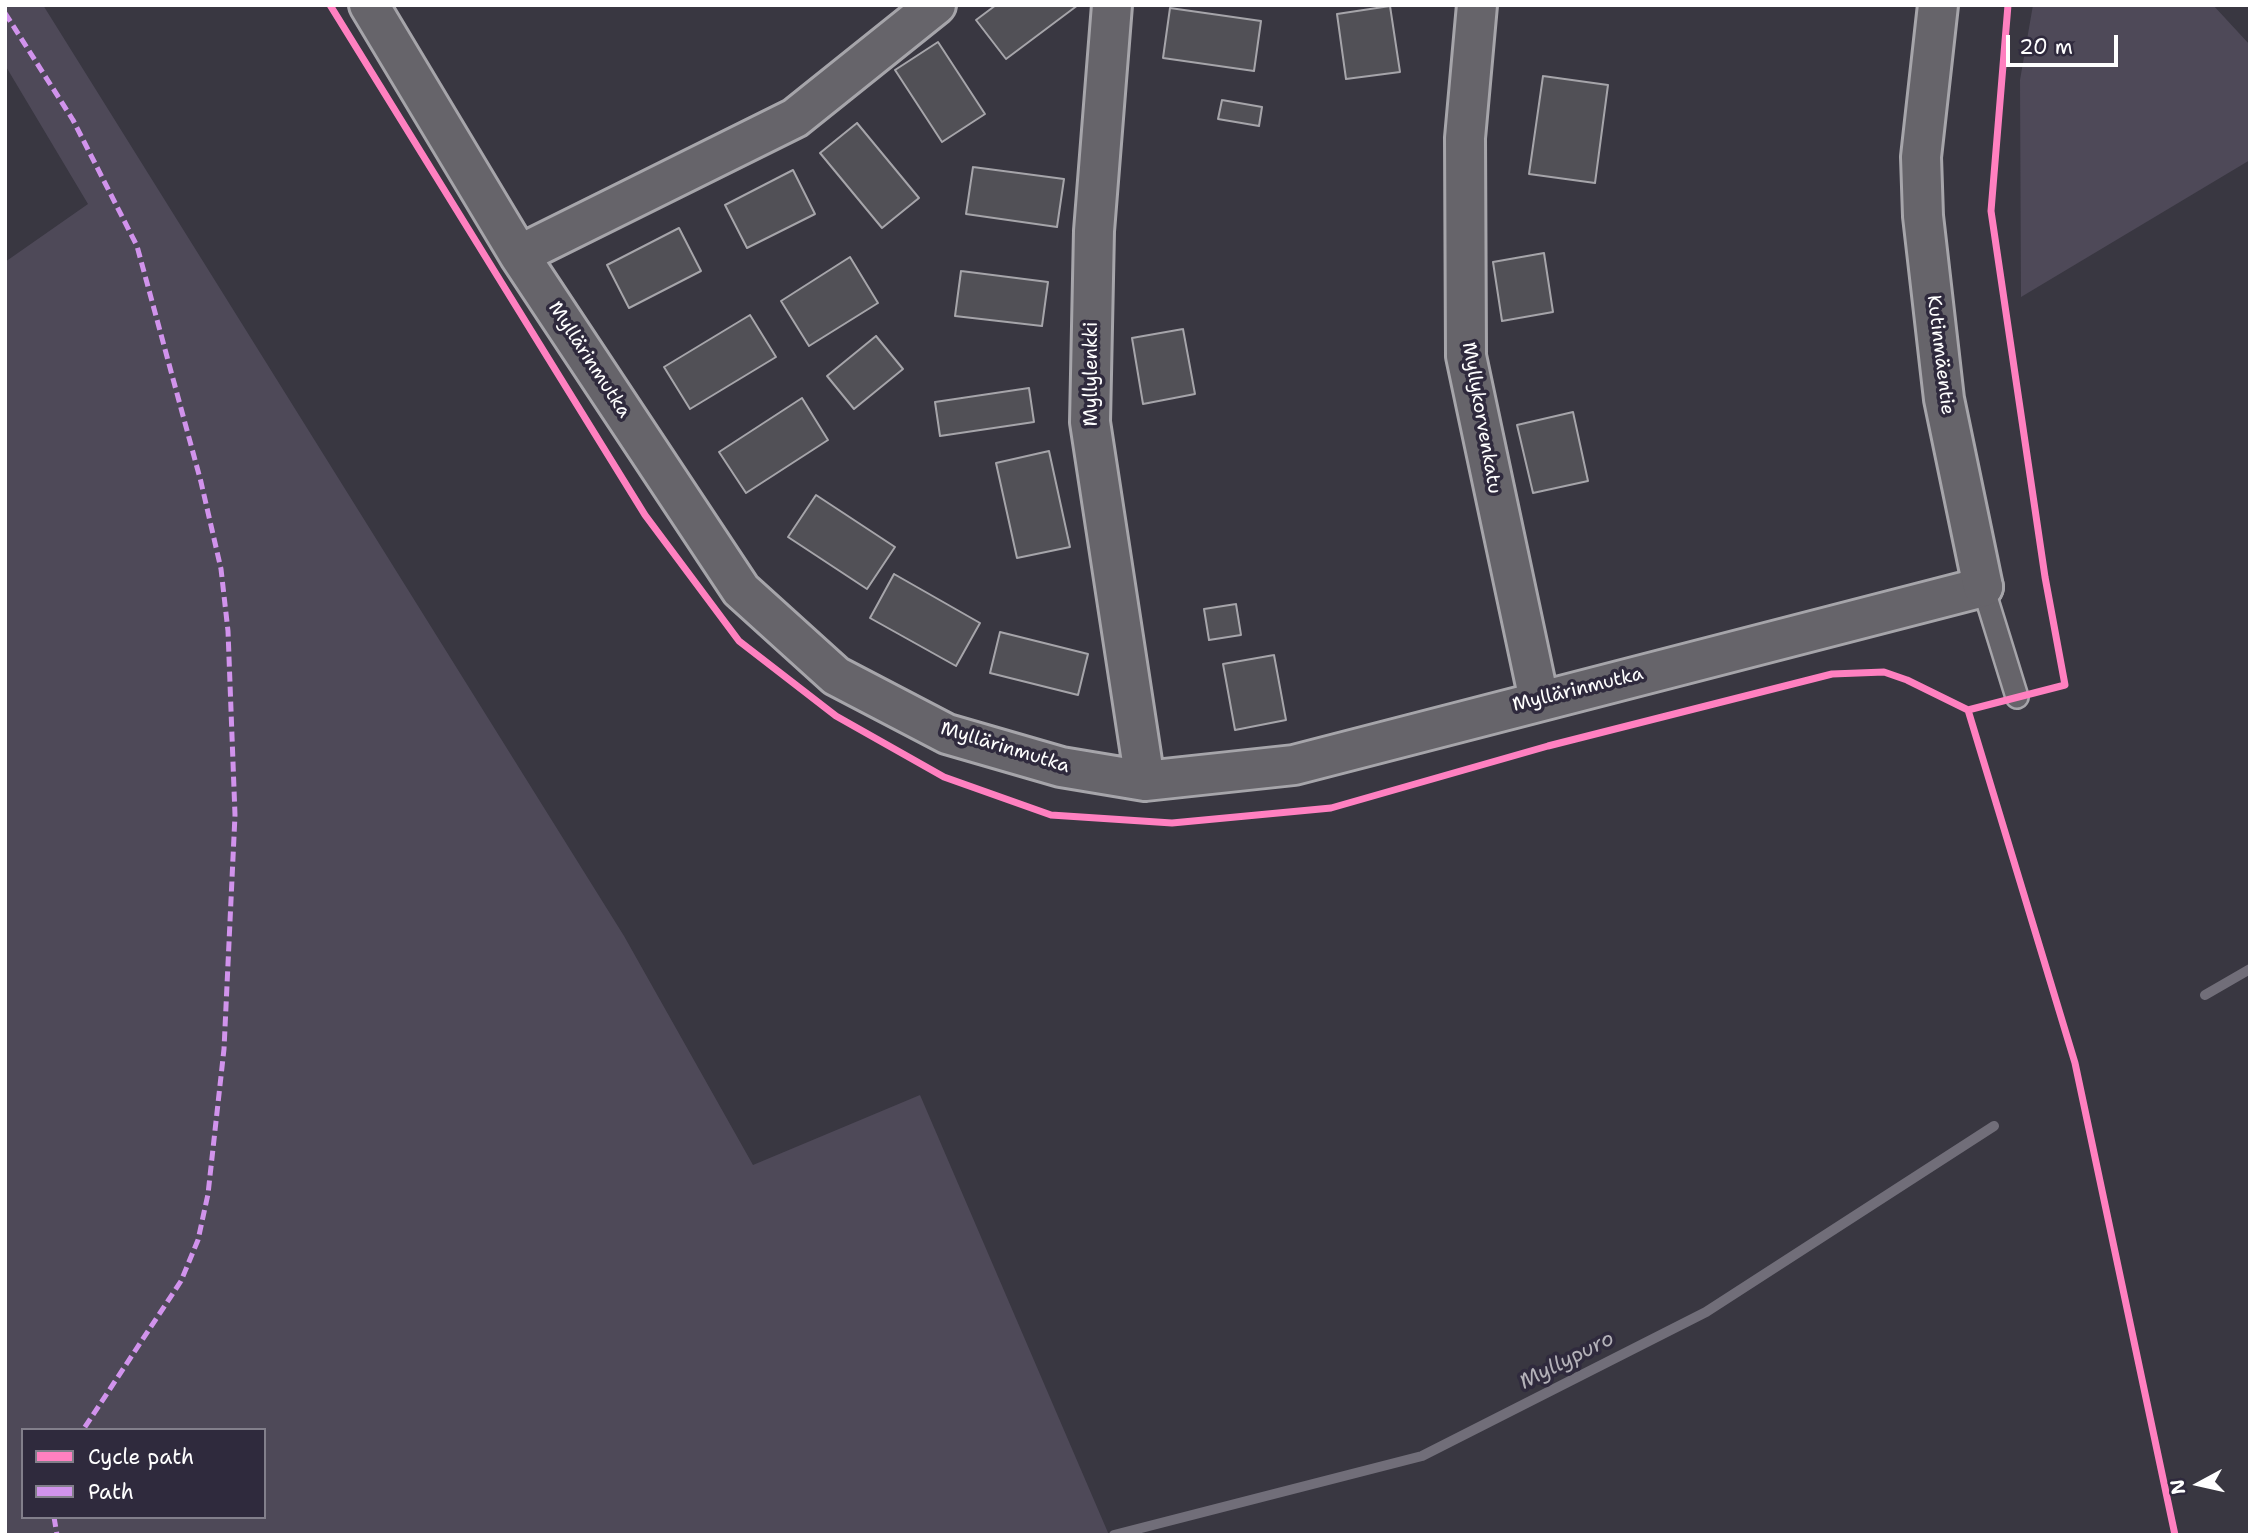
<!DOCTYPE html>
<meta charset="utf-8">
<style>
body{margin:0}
#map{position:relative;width:2255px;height:1540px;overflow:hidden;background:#393741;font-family:"Shantell Sans",sans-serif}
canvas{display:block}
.frame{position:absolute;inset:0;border:7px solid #fff;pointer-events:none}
.legend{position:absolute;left:21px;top:1428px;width:245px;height:91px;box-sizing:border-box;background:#2f2a3d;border:2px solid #827f8b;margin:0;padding:9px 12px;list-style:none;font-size:21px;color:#fff}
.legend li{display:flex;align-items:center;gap:14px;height:35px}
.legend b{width:35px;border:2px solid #827f8b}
.north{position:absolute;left:2164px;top:1449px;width:70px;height:70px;-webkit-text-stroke:5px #2f2a3d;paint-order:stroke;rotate:262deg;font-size:19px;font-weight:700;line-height:28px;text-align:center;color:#fff}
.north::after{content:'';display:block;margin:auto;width:24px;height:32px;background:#fff;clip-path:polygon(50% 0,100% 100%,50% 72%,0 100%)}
.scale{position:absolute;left:2006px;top:35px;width:112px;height:32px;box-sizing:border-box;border:4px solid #fff;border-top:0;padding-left:9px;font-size:21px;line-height:24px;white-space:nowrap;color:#fff;-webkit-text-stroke:5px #2f2a3d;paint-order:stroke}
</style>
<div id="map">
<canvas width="2255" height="1540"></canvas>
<div class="frame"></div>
<ul class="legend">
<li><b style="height:9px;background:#ff80c0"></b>Cycle path</li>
<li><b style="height:9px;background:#d193ec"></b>Path</li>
</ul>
<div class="north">N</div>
<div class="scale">20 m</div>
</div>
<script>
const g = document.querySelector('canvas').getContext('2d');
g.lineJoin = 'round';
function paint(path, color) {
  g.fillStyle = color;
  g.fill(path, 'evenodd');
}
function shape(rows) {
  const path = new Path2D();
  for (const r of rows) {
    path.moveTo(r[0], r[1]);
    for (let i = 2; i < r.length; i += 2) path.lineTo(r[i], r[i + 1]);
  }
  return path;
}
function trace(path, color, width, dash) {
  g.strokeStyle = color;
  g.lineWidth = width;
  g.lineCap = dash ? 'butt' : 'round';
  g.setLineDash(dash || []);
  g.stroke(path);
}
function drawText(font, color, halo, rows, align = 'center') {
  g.font = font + ' "Shantell Sans",sans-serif';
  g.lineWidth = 7;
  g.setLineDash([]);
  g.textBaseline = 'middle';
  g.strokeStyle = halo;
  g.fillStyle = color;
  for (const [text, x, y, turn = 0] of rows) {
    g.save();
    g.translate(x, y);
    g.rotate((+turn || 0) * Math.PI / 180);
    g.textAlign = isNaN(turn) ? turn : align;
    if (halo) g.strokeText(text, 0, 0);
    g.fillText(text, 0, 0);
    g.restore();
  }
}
paint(shape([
 [5,5,43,5,624,936,753,1165,920,1095,1109,1535,5,1535,5,262,88,204,5,65],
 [23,1430,264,1430,264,1517,23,1517],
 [2033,5,2213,5,2250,45,2250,160,2021,297,2020,80]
]), '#4e4958');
trace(shape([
 [2205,995,2250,969],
 [1114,1535,1422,1456,1706,1312,1994,1126]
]), '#716e79', 10);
const building = shape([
 [996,5,1078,5,1006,59,976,20,996,5],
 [1390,6,1400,72,1346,79,1337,14,1390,6],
 [1170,8,1261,21,1254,71,1163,58,1170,8],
 [938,42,985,114,942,142,895,70,938,42],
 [1543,76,1608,85,1595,183,1529,174,1543,76],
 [1222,100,1262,107,1259,126,1218,119,1222,100],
 [857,123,919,198,882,228,820,153,857,123],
 [973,167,1064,179,1057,227,966,214,973,167],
 [793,170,815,214,747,248,725,205,793,170],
 [679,228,701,271,629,308,607,265,679,228],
 [1544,253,1553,312,1502,321,1493,262,1544,253],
 [850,257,878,303,809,346,781,301,850,257],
 [961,271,1048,282,1042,326,955,316,961,271],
 [750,315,776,357,690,409,664,367,750,315],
 [1183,329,1195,394,1143,404,1132,338,1183,329],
 [876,336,903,369,854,409,827,376,876,336],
 [1029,388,1034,422,940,436,935,402,1029,388],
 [802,398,828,440,746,493,719,452,802,398],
 [1573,412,1588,481,1533,493,1517,425,1573,412],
 [1049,451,1070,547,1017,558,996,463,1049,451],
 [816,495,895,547,867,589,788,537,816,495],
 [894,574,980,623,956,666,870,618,894,574],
 [1236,604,1241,635,1209,640,1204,609,1236,604],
 [1000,632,1088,654,1078,695,990,673,1000,632],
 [1274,655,1286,720,1235,730,1223,664,1274,655]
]);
paint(building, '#515056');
trace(building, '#a6a5aa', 2);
const lane = shape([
 [1983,587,2017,697]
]);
const street = shape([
 [369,5,519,255,741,590,836,676,947,734,1061,767,1145,781,1294,765,1983,587],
 [1112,5,1094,231,1090,422,1145,781],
 [1477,5,1465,138,1466,356,1539,700],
 [519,255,795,118,936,5]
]);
const secondary = shape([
 [1938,5,1921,157,1923,216,1944,399,1983,587]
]);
trace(lane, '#a6a5aa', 26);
trace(street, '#a6a5aa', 44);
trace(secondary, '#a6a5aa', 44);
trace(lane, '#66646a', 21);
trace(street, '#66646a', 38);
trace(secondary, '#66646a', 38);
trace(shape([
 [5,13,73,120,137,246,201,482,221,569,228,631,235,815,224,1049,208,1194,198,1240,181,1281,83,1430],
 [54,1517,57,1535]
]), '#d193ec', 5, [10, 5]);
trace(shape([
 [330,5,645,515,739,641,836,716,944,777,1051,815,1172,823,1331,808,1548,746,1832,674,1884,672,1907,680,1968,710,2065,685,2045,577,1991,211,2008,5],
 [1968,710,2075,1063,2175,1535]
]), '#ff80c0', 7);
drawText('19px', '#fff', '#2f2a3d', [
 ["Kutinmäentie",1940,355,83],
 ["Myllärinmutka",589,360,57],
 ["Myllylenkki",1092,374,-90],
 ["Myllykorvenkatu",1481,418,80],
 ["Myllärinmutka",1578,690,-14],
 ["Myllärinmutka",1005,748,17]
]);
drawText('italic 21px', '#b4b2b9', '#2f2a3d', [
 ["Myllypuro",1567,1361,-27]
]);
</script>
